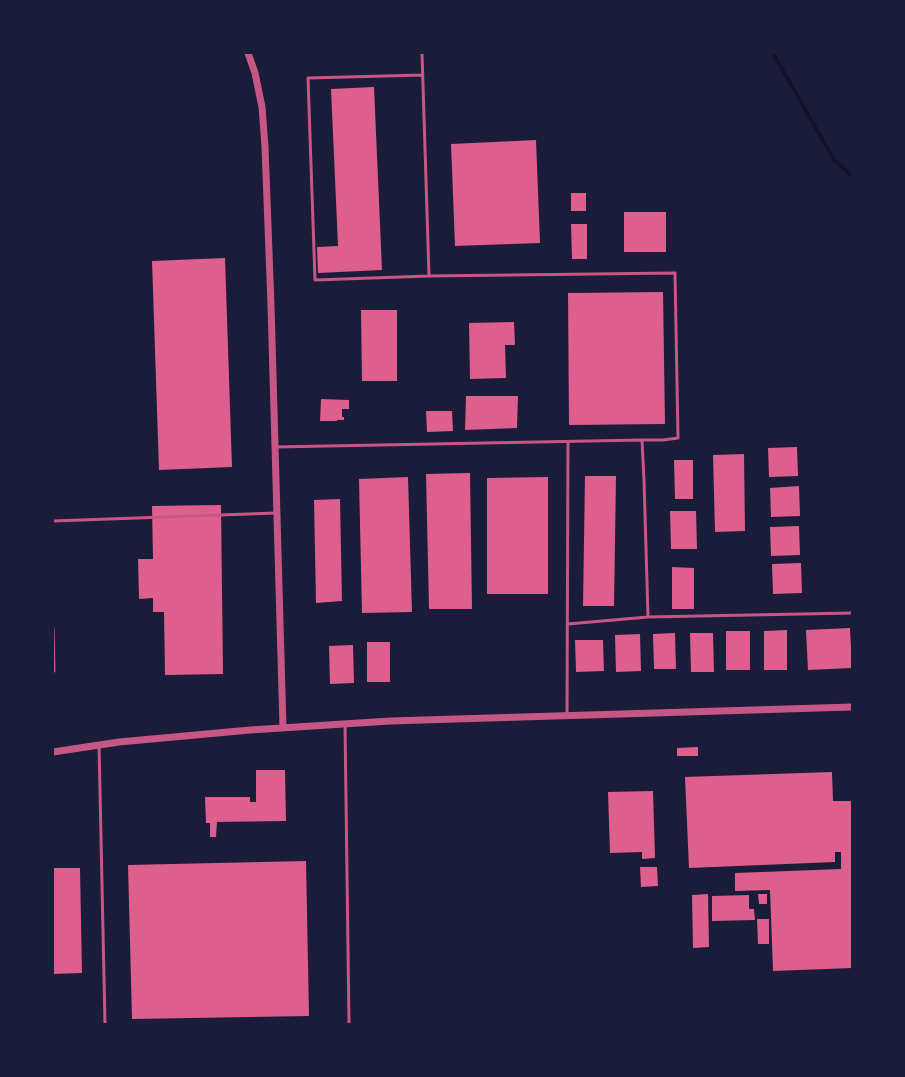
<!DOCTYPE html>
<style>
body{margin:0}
#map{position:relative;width:905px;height:1077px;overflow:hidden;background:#1b1b3a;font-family:Georgia,serif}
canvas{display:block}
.frame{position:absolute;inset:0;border:54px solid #1b1b3a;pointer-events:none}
</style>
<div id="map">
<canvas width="905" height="1077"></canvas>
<div class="frame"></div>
</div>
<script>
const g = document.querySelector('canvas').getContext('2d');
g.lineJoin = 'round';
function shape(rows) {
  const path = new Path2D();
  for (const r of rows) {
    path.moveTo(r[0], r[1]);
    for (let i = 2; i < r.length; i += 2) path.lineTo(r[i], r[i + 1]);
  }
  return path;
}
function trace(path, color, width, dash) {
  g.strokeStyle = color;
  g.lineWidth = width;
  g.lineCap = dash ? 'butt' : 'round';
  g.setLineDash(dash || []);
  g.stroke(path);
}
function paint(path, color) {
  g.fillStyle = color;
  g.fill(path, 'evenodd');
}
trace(shape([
 [773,53,834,160,852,176]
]), '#12122b', 3.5);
paint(shape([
 [374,87,382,270,318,273,317,247,338,246,331,89],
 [536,140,540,243,455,246,451,144],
 [571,193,586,193,586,211,571,211],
 [624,212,666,212,666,252,624,252],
 [571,224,587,224,587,259,572,259],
 [225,258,232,467,159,470,152,261],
 [663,292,665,424,569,425,568,293],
 [361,310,397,310,397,381,362,381],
 [514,322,515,345,505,345,506,378,470,379,469,323],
 [466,396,518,396,517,428,465,430],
 [321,399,349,400,349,409,342,409,342,417,344,417,344,420,337,420,337,421,320,421],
 [426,411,452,411,453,431,427,432],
 [797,447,798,476,769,477,768,448],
 [744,454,745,531,715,532,713,455],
 [674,460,693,460,693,499,675,499],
 [470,473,472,609,429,609,426,474],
 [585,476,616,476,614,606,583,606],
 [408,477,412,612,362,613,359,479],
 [548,477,548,594,487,594,487,478],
 [799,486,800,516,771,517,770,488],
 [340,499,342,601,316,603,314,500],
 [221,505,223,674,165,675,164,612,153,612,153,598,139,599,138,559,153,559,152,506],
 [670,511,696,511,697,549,671,549],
 [799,526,800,555,771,556,770,527],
 [801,563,802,593,773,594,772,564],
 [672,567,694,568,694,609,672,609],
 [850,628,852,668,808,670,806,630],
 [787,630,787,670,764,670,764,631],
 [726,631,750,631,750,670,726,670],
 [675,633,676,669,654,669,653,634],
 [690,633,713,633,714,672,691,672],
 [640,634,641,671,616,672,615,635],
 [575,640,603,640,604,671,576,672],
 [367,642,390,642,390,682,367,682],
 [353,645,354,683,330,684,329,646],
 [698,747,698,756,677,756,677,748],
 [256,770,285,770,286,821,217,822,216,837,210,837,210,823,206,823,205,797,250,797,250,802,256,802],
 [832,772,833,801,852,801,852,968,773,971,770,890,735,891,735,873,841,869,841,852,835,852,835,862,689,868,685,777],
 [653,791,655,858,642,859,642,852,610,853,608,792],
 [306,861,309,1016,132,1019,128,865],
 [640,867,657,867,658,886,641,887],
 [53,868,80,868,82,973,53,974],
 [708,894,709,947,693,948,692,895],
 [758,894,767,894,767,904,759,904],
 [749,895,749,909,754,909,755,920,712,921,712,896],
 [757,919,769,919,769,944,758,944]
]), '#dd5f8e');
trace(shape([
 [422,53,429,276],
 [423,75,308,78,315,280,429,276,675,273,678,438,663,440,642,440],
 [275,447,642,440,644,480,648,617],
 [53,521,276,513],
 [568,624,648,617,852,613],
 [53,628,54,671,53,671],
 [567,715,568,442],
 [345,724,349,1024],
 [99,745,105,1024]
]), '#c65784', 3);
trace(shape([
 [248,53,255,73,262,107,265,147,271,305,283,728],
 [53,752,119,742,250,730,390,721,852,707]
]), '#c65784', 7);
</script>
